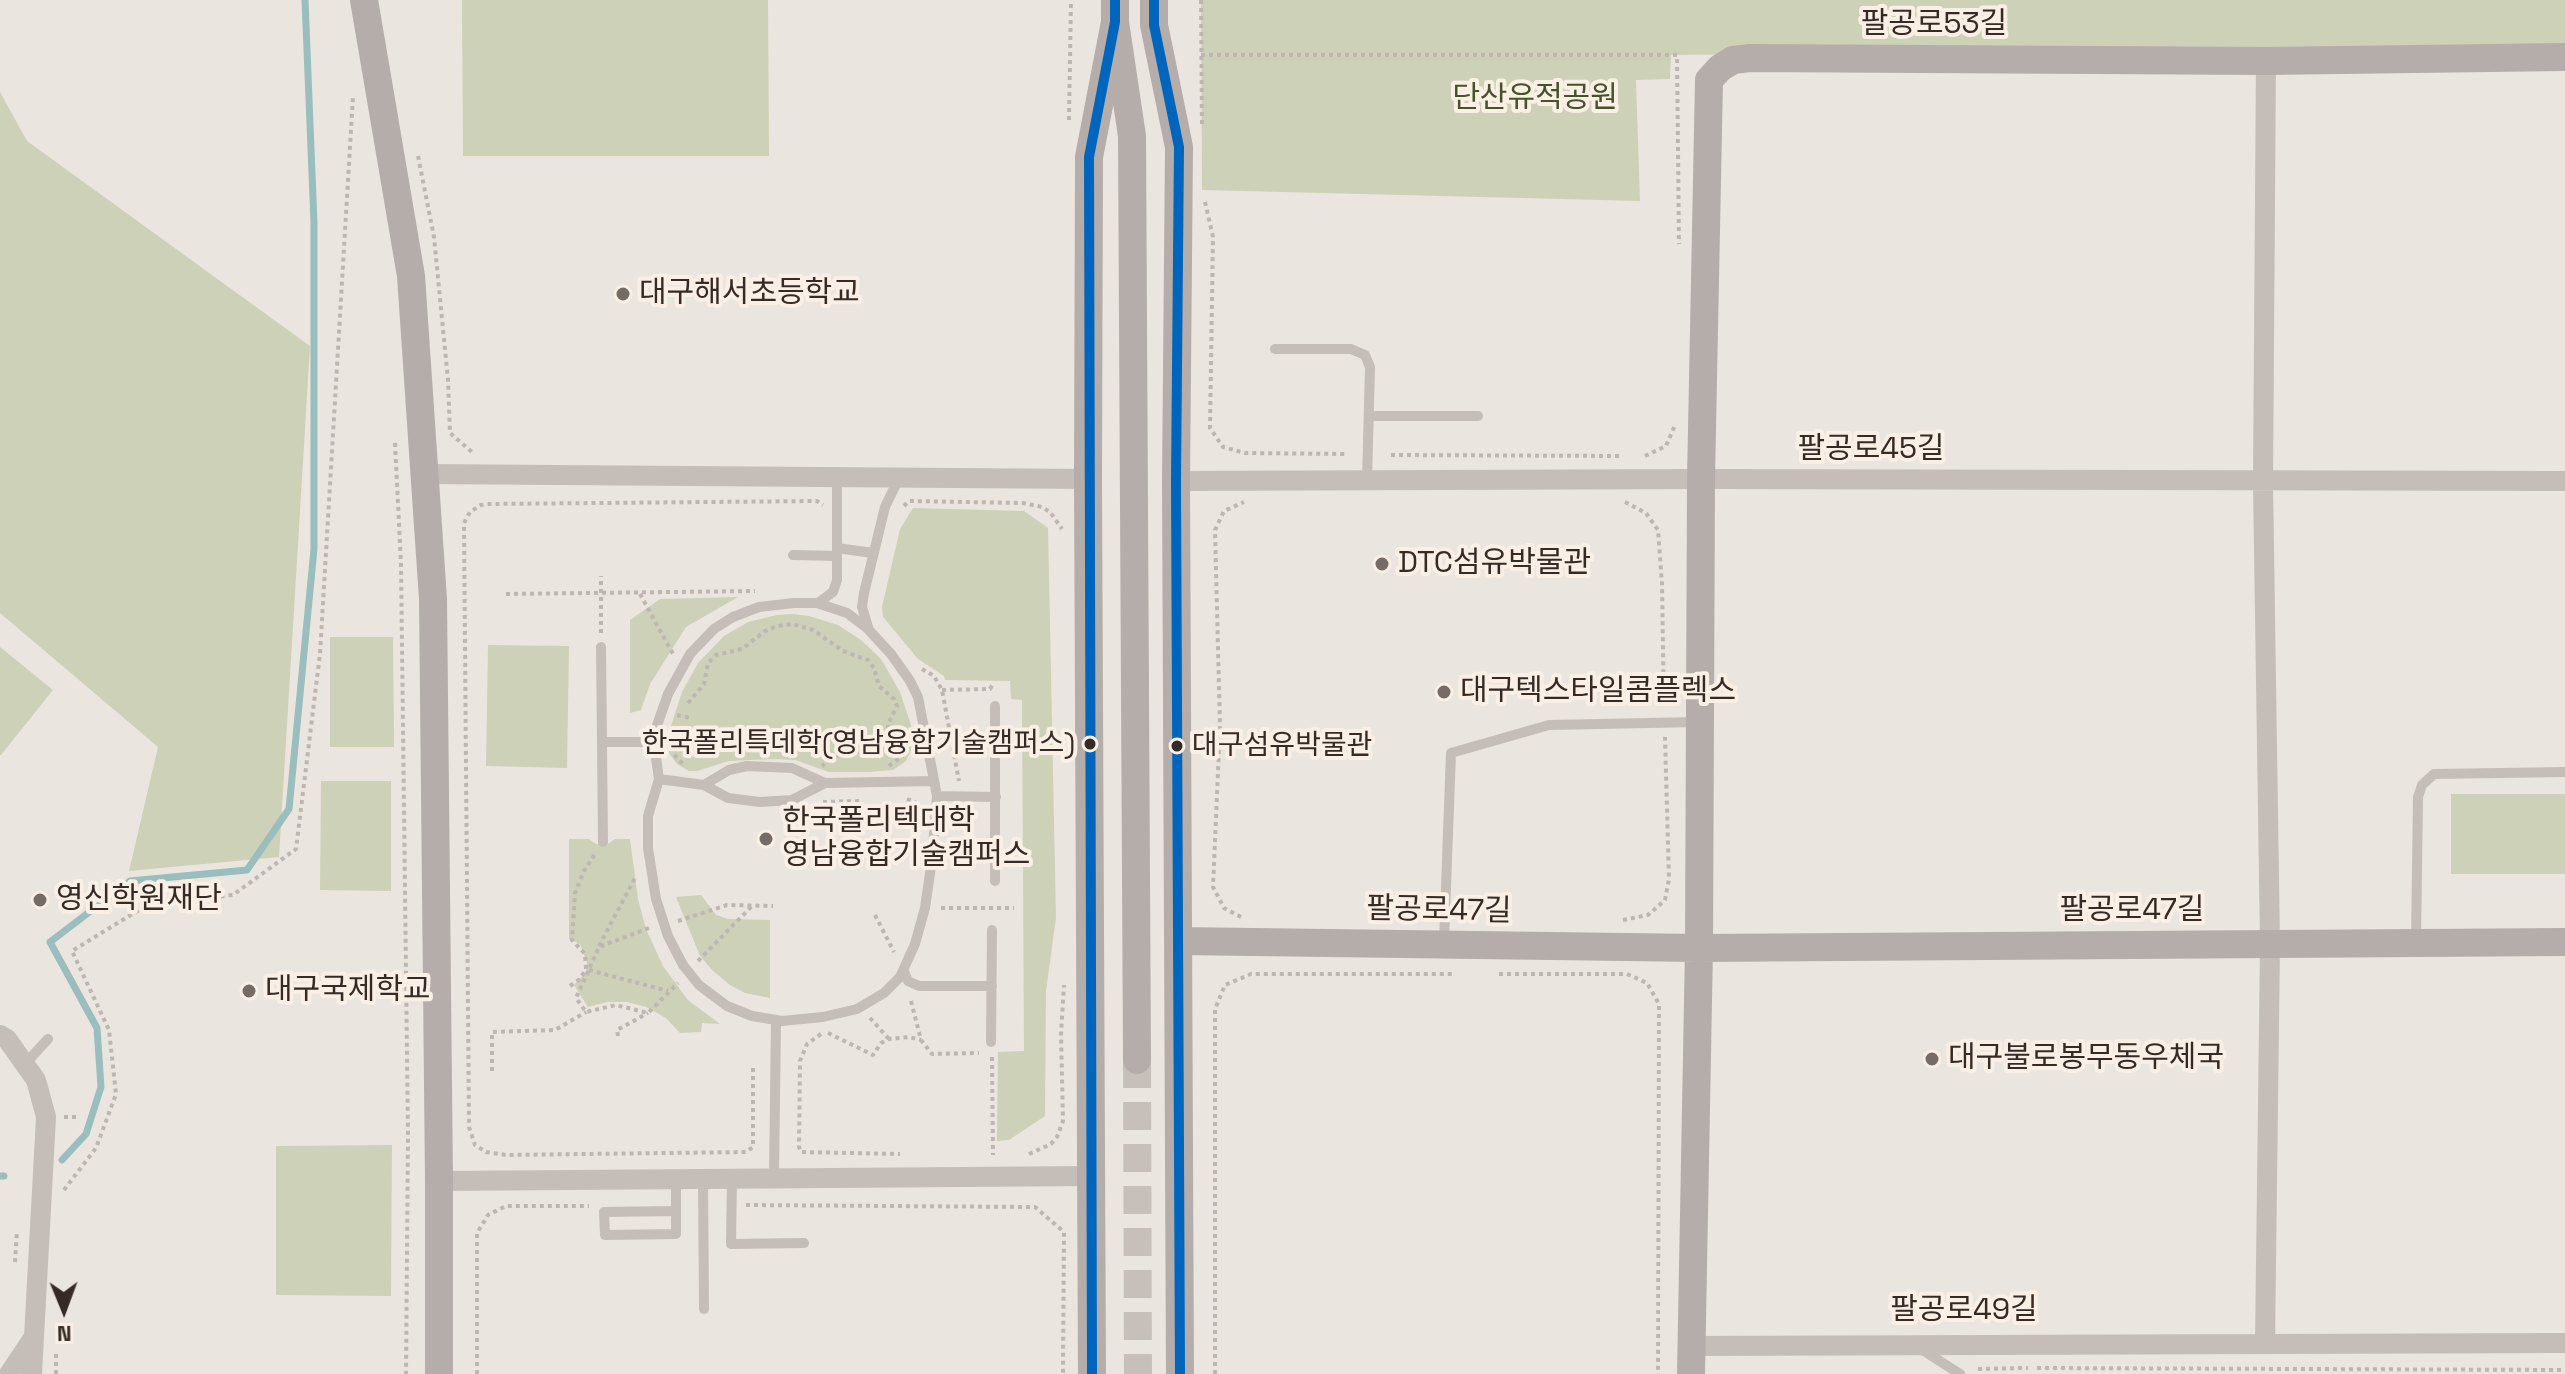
<!DOCTYPE html>
<meta charset="utf-8">
<style>
body{margin:0}
#map{position:relative;width:2565px;height:1374px;overflow:hidden;background:#ebe5df;font-family:"Space Grotesk",sans-serif}
canvas{display:block}
.north{position:absolute;left:24px;top:1270px;width:80px;height:80px;-webkit-text-stroke:6px #f9efe5;paint-order:stroke;rotate:179deg;font-size:22px;font-weight:700;line-height:32px;text-align:center;color:#352a26}
.north::after{content:'';display:block;margin:auto;width:28px;height:36px;background:#352a26;clip-path:polygon(50% 0,100% 100%,50% 72%,0 100%)}
</style>
<div id="map">
<canvas width="2565" height="1374"></canvas>
<div class="north">N</div>
</div>
<script>
const g = document.querySelector('canvas').getContext('2d');
g.lineJoin = 'round';
function paint(path, color) {
  g.fillStyle = color;
  g.fill(path, 'evenodd');
}
function shape(rows) {
  const path = new Path2D();
  for (const r of rows) {
    path.moveTo(r[0], r[1]);
    for (let i = 2; i < r.length; i += 2) path.lineTo(r[i], r[i + 1]);
  }
  return path;
}
function trace(path, color, width, dash) {
  g.strokeStyle = color;
  g.lineWidth = width;
  g.lineCap = dash ? 'butt' : 'round';
  g.setLineDash(dash || []);
  g.stroke(path);
}
function drawText(font, color, halo, rows, align = 'center') {
  g.font = font + ' "Space Grotesk","Noto Sans KR",sans-serif';
  g.lineWidth = 8;
  g.setLineDash([]);
  g.textBaseline = 'middle';
  g.strokeStyle = halo;
  g.fillStyle = color;
  for (const [text, x, y, turn = 0] of rows) {
    g.save();
    g.translate(x, y);
    g.rotate((+turn || 0) * Math.PI / 180);
    g.textAlign = isNaN(turn) ? turn : align;
    if (halo) g.strokeText(text, 0, 0);
    g.fillText(text, 0, 0);
    g.restore();
  }
}
paint(shape([
 [462,0,768,0,769,156,463,156],
 [1201,0,2565,0,2565,46,1671,55,1670,79,1636,80,1640,201,1202,190],
 [0,92,27,141,310,346,279,857,129,871,158,747,0,613],
 [913,508,1024,511,1048,528,1056,918,1046,991,1045,1116,1009,1140,997,1141,998,1052,1024,1051,1022,700,1011,699,1010,681,945,680,944,676,918,659,883,617,882,607,900,529],
 [738,597,686,627,650,684,641,710,630,713,630,620,660,599],
 [793,614,809,616,838,625,861,640,881,659,900,692,911,725,913,746,906,761,893,770,869,772,829,772,795,760,772,759,729,761,697,771,689,771,677,764,669,753,669,732,682,692,698,663,724,636,748,622,777,615],
 [330,637,393,637,394,747,330,747],
 [488,645,569,646,567,768,486,766],
 [0,647,53,690,1,755,0,755],
 [321,781,391,781,391,891,320,890],
 [2565,794,2565,874,2451,874,2451,794],
 [569,839,589,839,596,844,608,844,615,839,630,839,638,899,646,929,663,966,688,1000,720,1024,702,1023,701,1032,680,1033,666,1018,646,1007,627,1002,607,1002,588,1007,574,985,586,972,587,962,580,944,569,939],
 [701,895,716,915,728,919,770,920,770,998,745,993,730,985,713,971,700,956,676,897],
 [392,1145,391,1296,276,1295,276,1146]
]), '#cdd1b8');
trace(shape([
 [62,1160,86,1134,101,1087,97,1028,50,942,130,881,247,870,289,809,314,549,314,223,305,0],
 [0,1176,4,1176]
]), '#9abebd', 7);
trace(shape([
 [1137,1060,1138,1374]
]), '#c7c0ba', 28, [28, 14]);
trace(shape([
 [1201,0,1202,126],
 [1201,55,1677,55,1679,244],
 [1069,120,1071,0],
 [418,156,434,237,448,380,450,433,473,453],
 [1205,202,1213,237,1210,428,1223,447,1245,453,1345,454],
 [395,443,401,564,408,1135,406,1374],
 [1391,455,1620,456],
 [1645,456,1666,446,1675,425],
 [1625,502,1646,513,1658,530,1662,584,1664,709],
 [904,506,909,501,1023,503,1042,507,1050,512,1062,529],
 [506,594,755,591],
 [640,594,673,654],
 [601,633,601,576],
 [922,669,934,676,942,690,959,781],
 [942,690,990,689,994,682],
 [688,703,704,684,708,663,716,655,742,649,765,631,778,626,793,624,813,630,843,651,868,660,874,668,879,686,894,699,897,706,888,724,888,740,884,748,875,752,844,751,822,766],
 [677,715,690,718],
 [673,731,673,752,678,760,686,765],
 [889,766,905,754,910,740],
 [907,799,915,802,919,812],
 [823,802,860,801],
 [799,815,806,814,816,807],
 [941,908,1014,908],
 [875,915,894,952],
 [1241,917,1224,908,1213,887,1220,726,1215,530,1224,511,1244,502],
 [1623,920,1648,915,1665,900,1669,879,1665,737],
 [678,921,727,905,773,906],
 [649,928,599,947,576,998,586,1012,616,1005,648,1013,678,983],
 [599,946,636,876],
 [698,961,752,906],
 [589,970,668,991],
 [1499,974,1627,974,1647,983,1659,1004,1658,1374],
 [570,986,580,979,586,969,585,954,572,940,575,893,584,871,595,854],
 [911,1001,921,1040,932,1054,979,1053],
 [870,1018,889,1039],
 [828,1033,873,1055,881,1043,889,1039,909,1037,921,1040],
 [821,1034,807,1044,800,1061,799,1147,801,1152,900,1154],
 [618,1036,617,1030,648,1013],
 [992,1057,993,1155],
 [753,1068,753,1147,746,1152,506,1155,486,1152,475,1145,469,1127,464,523,470,512,481,505,489,504,817,501,823,505],
 [492,1071,492,1032,555,1030,586,1012],
 [64,1117,77,1117],
 [1029,1154,1051,1144,1057,1137,1063,1121,1061,1034,1064,985],
 [64,1190,96,1148,116,1094,109,1030,72,951,147,905,233,895,296,849,320,654,353,96],
 [746,1205,1035,1207,1064,1232,1063,1374],
 [15,1262,17,1231],
 [2037,1368,2565,1370],
 [1978,1369,2028,1368],
 [56,1374,56,1352],
 [477,1374,477,1233,488,1215,506,1206,589,1206],
 [1215,1374,1215,1009,1225,985,1251,974,1455,974]
]), '#bdb6b1', 4, [4, 4]);
trace(shape([
 [1275,349,1351,349,1365,355,1370,367,1367,480],
 [1370,416,1478,416],
 [837,548,873,553],
 [793,555,837,556],
 [794,603,817,603,847,613,867,628,891,654,910,681,918,697,937,796,932,859,925,908,915,944,900,977,884,993,857,1009,823,1017,782,1021,752,1016,727,1006,699,985,683,965,668,936,656,899,648,848,648,816,659,779,653,737,668,694,690,654,714,629,733,617,759,607,794,603],
 [818,603,833,592,837,580,837,478],
 [868,627,862,607,864,593,885,507,899,478],
 [601,647,603,842],
 [995,706,995,881],
 [603,742,653,742],
 [659,779,704,785,728,798,760,802,792,800,825,783,934,781],
 [704,785,729,770,747,766,792,768,825,783],
 [937,796,996,797],
 [1444,941,1451,753,1549,725,1698,722],
 [2416,941,2418,797,2422,785,2434,774,2565,772],
 [904,971,908,981,919,986,992,986],
 [991,1042,992,930],
 [25,1064,48,1039],
 [732,1177,731,1244,804,1243],
 [774,1177,776,1020],
 [703,1178,704,1309],
 [676,1211,676,1234,605,1235,604,1212,676,1211,676,1178],
 [1921,1349,1960,1374]
]), '#c4bdb8', 10);
trace(shape([
 [425,474,1088,479],
 [1176,481,1701,479,2565,481],
 [0,1035,7,1039,36,1080,46,1117,32,1374],
 [439,1181,1093,1176],
 [2265,1344,2270,944,2263,482,2266,61],
 [1691,1346,2565,1343],
 [9,1374,33,1338]
]), '#c4bdb8', 20);
trace(shape([
 [364,0,411,276,433,599,439,1181,439,1374],
 [1115,0,1115,22,1132,136,1137,1060],
 [1154,0,1154,25,1179,147,1176,481,1180,1374],
 [1179,941,1699,948,2565,942],
 [1092,1374,1088,479,1089,157,1115,22],
 [1691,1374,1699,948,1701,479,1709,80,1720,68,1733,60,1750,58,2266,61,2565,57]
]), '#b5ada9', 28);
trace(shape([
 [1154,0,1154,25,1179,147,1176,481,1180,1374],
 [1092,1374,1089,157,1115,22,1115,0]
]), '#0065bd', 10);
for (const [x, y, r, color] of [
 [623,294,8,"#756b67"],
 [1382,564,8,"#756b67"],
 [1444,692,8,"#756b67"],
 [1090,744,7,"#352a26"],
 [1177,746,7,"#352a26"],
 [766,839,8,"#756b67"],
 [40,900,8,"#756b67"],
 [249,991,8,"#756b67"],
 [1932,1059,8,"#756b67"]
]) {
  const dot = new Path2D();
  dot.arc(x, y, r, 0, 2 * Math.PI);
  g.fillStyle = color;
  g.fill(dot);
  trace(dot, '#f9efe5', 3);
}
drawText('28px', '#352a26', '#f9efe5', [
 ["한국폴리특데학(영남융합기술캠퍼스)",1075,744],
 ["대구섬유박물관",1192,746,"left"]
], 'right');
drawText('30px', '#352a26', '#f9efe5', [
 ["팔공로53길",1934,25],
 ["팔공로45길",1871,450],
 ["팔공로47길",1439,911,1],
 ["팔공로47길",2132,911],
 ["팔공로49길",1964,1311]
]);
drawText('30px', '#45532a', '#f9efe5', [
 ["단산유적공원",1535,99]
]);
drawText('30px', '#352a26', '#f9efe5', [
 ["대구해서초등학교",639,294],
 ["DTC섬유박물관",1398,564],
 ["대구텍스타일콤플렉스",1460,692],
 ["한국폴리텍대학",782,822],
 ["영남융합기술캠퍼스",782,856],
 ["영신학원재단",56,900],
 ["대구국제학교",265,991],
 ["대구불로봉무동우체국",1948,1059]
], 'left');
</script>
